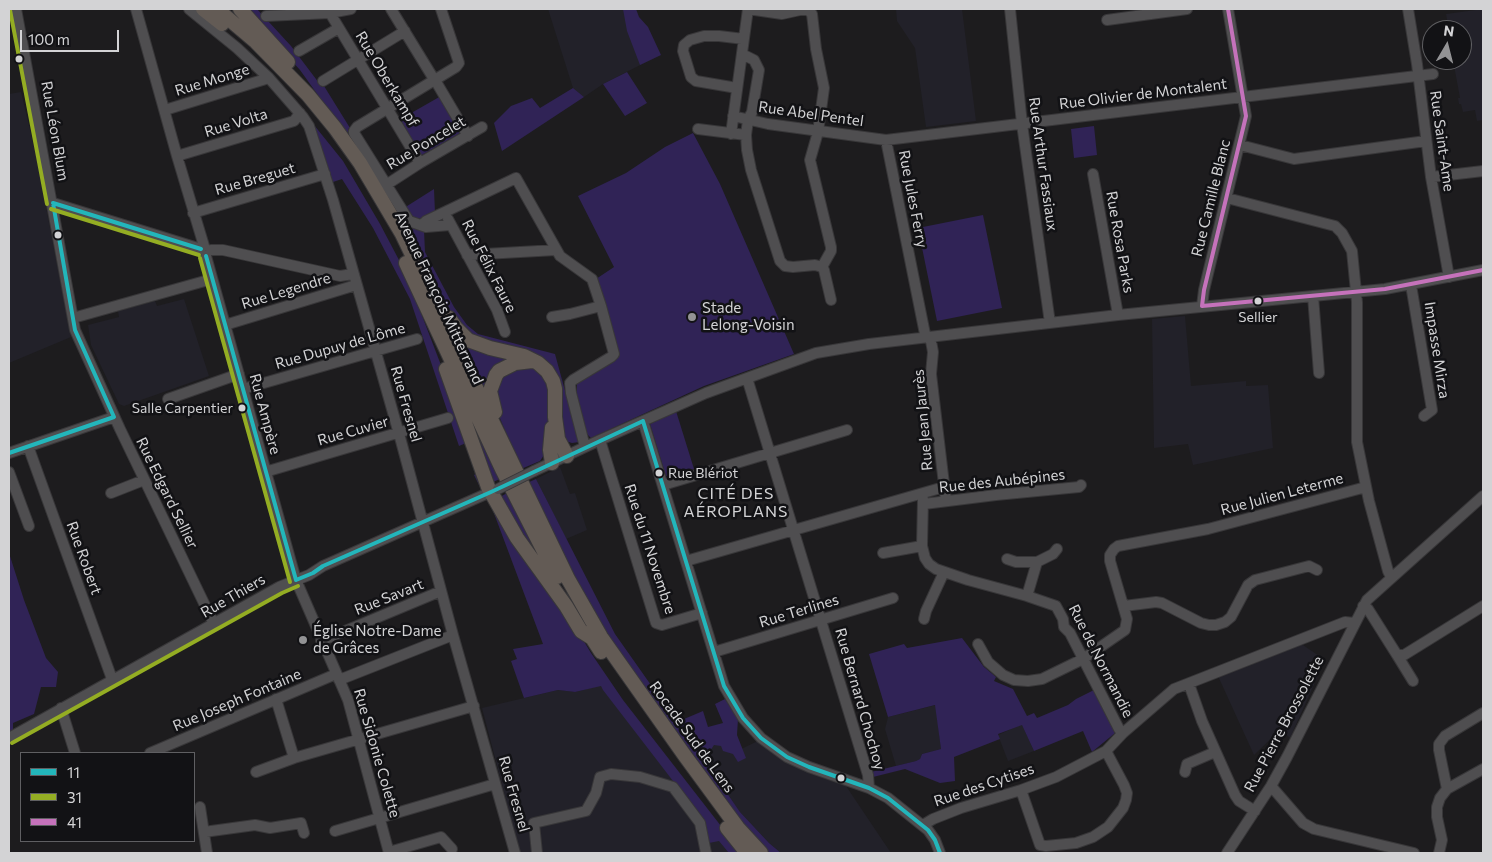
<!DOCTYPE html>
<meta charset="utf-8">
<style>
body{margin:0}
#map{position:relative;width:1492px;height:862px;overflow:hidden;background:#1d1c1e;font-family:Commissioner,sans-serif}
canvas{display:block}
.frame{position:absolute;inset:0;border:10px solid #d3d3d5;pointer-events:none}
.legend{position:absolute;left:20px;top:752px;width:175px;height:90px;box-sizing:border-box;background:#121215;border:1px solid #5f5f62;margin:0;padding:6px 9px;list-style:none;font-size:15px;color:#d3d3d5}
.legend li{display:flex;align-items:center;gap:10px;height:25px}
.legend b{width:25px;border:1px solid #5f5f62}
.north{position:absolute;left:1422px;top:20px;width:50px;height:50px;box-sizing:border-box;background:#121215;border:1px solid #5f5f62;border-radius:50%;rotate:8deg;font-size:14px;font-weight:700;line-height:20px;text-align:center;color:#d3d3d5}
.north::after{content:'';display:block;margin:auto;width:18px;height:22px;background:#939395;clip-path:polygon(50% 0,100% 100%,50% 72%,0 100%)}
.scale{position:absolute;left:20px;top:30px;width:99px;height:22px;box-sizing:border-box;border:2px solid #d3d3d5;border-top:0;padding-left:6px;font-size:15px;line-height:18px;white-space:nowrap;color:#d3d3d5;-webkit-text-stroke:4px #121215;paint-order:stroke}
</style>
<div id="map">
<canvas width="1492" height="862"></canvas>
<div class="frame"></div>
<ul class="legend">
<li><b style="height:6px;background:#23b6bb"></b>11</li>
<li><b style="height:6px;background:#94ad23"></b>31</li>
<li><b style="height:6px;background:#c572bb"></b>41</li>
</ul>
<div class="north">N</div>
<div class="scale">100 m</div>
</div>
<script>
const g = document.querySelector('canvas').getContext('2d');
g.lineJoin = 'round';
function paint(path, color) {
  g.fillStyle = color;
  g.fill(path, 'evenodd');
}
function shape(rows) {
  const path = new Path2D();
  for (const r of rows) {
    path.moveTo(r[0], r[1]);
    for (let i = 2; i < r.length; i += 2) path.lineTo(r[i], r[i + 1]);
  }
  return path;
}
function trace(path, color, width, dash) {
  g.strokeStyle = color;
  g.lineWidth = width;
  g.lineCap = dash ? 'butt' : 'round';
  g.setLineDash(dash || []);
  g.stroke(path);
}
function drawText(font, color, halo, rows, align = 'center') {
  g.font = font + ' Commissioner,sans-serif';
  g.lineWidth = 5;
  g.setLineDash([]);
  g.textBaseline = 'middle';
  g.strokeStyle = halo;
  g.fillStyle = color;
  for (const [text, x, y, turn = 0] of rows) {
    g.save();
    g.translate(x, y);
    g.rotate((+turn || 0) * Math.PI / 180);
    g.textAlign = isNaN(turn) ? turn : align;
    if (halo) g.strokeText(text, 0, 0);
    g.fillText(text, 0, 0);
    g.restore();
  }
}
paint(shape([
 [548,9,632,9,654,58,603,84,584,97,573,88],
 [896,9,962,9,976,121,926,127,915,48,897,21],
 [1483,9,1483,120,1477,121,1475,110,1463,112,1461,104,1459,104,1458,98,1460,98,1453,60,1462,60,1462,30,1449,30,1446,14],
 [21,92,36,155,71,337,9,363,9,94],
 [184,299,209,376,124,406,119,404,91,345,88,325,119,317,118,311,155,301,157,306],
 [1185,316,1191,386,1246,381,1246,386,1268,385,1273,448,1193,465,1188,444,1154,448,1152,319],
 [560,467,570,494,575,493,587,530,566,539,536,479],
 [1300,643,1325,660,1290,738,1281,729,1254,755,1218,676],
 [605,684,735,853,520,853,482,708,558,690,575,692],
 [936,705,941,749,922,754,920,759,916,761,896,766,885,729,888,717],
 [1022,724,1034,751,1008,761,998,735],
 [684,731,739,750,758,741,787,762,811,774,846,786,891,853,781,853,769,843,740,812]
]), '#222129');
paint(shape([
 [245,9,257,9,291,46,322,87,324,86,350,128,348,129,409,225,419,230,424,230,425,252,454,307,467,325,478,334,555,354,579,442,572,443,562,440,558,380,490,346,455,324,338,123,300,70],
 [623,9,636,9,639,17,648,27,661,55,640,65,627,31],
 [627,72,647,103,625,116,603,84],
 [573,88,584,97,502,151,494,123,511,106,532,98,540,108],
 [441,96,462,132,420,156,399,120],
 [314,125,343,161,380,224,399,260,416,300,449,386,483,486,480,487,474,475,477,473,466,443,459,446,410,299,373,228,342,179,330,183,311,127],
 [1094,126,1097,155,1074,158,1071,129],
 [693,133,720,184,794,354,704,386,591,438,586,433,574,396,577,390,577,384,579,380,618,357,596,279,614,267,578,196,626,173,665,147],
 [434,189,435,213,422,219,412,217,404,208],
 [983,215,1002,308,937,321,918,228],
 [458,335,517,358,488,396],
 [531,366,547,378,550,410,544,455,540,461,521,469,499,416,495,391,505,372],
 [456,378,502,478,493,482],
 [676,411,694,469,669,477,666,476,650,424],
 [536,479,615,634,677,722,703,711,708,727,723,723,715,704,725,699,738,719,737,735,746,758,738,762,733,754,723,751,721,746,714,745,710,751,696,748,740,812,769,843,781,853,767,853,736,816,606,636,579,589,527,483],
 [509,492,549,573,535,556,500,497],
 [489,500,565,610,591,653,623,700,742,853,729,853,719,841,709,843,703,820,603,690,601,686,575,692,558,690,524,698,511,661,517,659,513,649,543,644],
 [9,553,24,600,46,658,58,672,56,687,41,687,34,714,13,723,13,733,9,735],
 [962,638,984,667,996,677,994,681,1013,689,1027,716,1034,713,1037,718,1068,705,1076,699,1094,690,1115,733,1092,752,1083,731,1034,751,1022,725,998,734,1000,739,954,757,955,781,940,783,905,769,873,777,871,772,916,761,920,759,922,754,941,749,935,705,888,717,869,654,904,644,907,648]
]), '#302356');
const minor = shape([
 [16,9,75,330,120,429,214,624],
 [136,9,177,156,204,246],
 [189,9,237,48,269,78,303,117,309,126,333,200,401,441,453,635,515,853],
 [329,9,330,13,420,163],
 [391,9,432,76],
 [441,9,459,63,456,67,357,127,354,131,354,133,409,221,426,227,450,225],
 [748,9,782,14,800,10,808,10,812,14,816,49,824,88,818,132,810,160,831,247,831,251,822,267],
 [1010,9,1022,124,1050,323],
 [1408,9,1417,64,1431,177,1449,277],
 [266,16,330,13,351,9],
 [1107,20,1187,9],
 [299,51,339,28],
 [742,54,754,60,759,70,752,112,748,120,746,135,747,150,751,170,780,261,785,266,793,267,815,265,822,267],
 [435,80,468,136],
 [323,81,405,31],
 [737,88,696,81,691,77,683,51,684,45,690,40,704,36,719,36,744,39],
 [165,110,269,78],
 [733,116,768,124,886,140,1433,74],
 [698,129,746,135],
 [731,134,748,9],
 [886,140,925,334,931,341,933,352,931,374,946,501],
 [1240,145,1294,159,1426,141],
 [177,156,294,121,300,113],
 [1093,174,1118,315],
 [1431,177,1483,171],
 [386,185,420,163,482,127],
 [1227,198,1335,226,1342,233,1352,251,1357,302,1357,442,1369,501,1388,571,1391,577],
 [53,203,201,249],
 [193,213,325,174],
 [448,219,497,310,505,332],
 [422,225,426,221,516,178,560,256,592,279,601,306,614,354,611,357,573,380,570,383,571,393,585,447],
 [211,250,223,250,340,276,353,274],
 [467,255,556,250],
 [206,256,296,580,348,700,389,853],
 [822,267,824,270,831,300],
 [1411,285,1432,410,1424,416],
 [1313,296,1319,373],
 [1202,306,1204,290,1246,116,1228,9],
 [552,317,570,314,601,306],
 [73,318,212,279],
 [225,325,356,285],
 [747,378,868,775,869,788],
 [243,389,417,339],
 [168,399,239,374],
 [643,421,724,686,743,718,761,738,787,757,809,767,869,788,888,798,928,830,935,840,940,853],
 [600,440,656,623,662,625,702,613],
 [28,446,112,679],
 [9,453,114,417],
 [534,471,600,440,706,393,816,353,869,344,1118,315,1385,289,1483,270],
 [9,472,29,526],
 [265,472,448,418],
 [663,485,847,430],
 [111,493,144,480],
 [924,504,996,495,1079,487,1081,485],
 [922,546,925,558,929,564,936,569,968,580,1027,596,1056,606,1063,619,1064,627,1070,633,1119,729,1123,733],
 [883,553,922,546,923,499],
 [1007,559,1016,562,1037,562],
 [686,561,944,487],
 [1027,596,1037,562,1053,554,1057,549],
 [1124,606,1156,602,1162,603,1201,623,1209,625,1216,625,1225,622,1231,617,1248,585,1255,580,1309,566,1317,570],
 [1363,606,1368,609,1397,655,1404,655,1483,606],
 [924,619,926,611,944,572],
 [321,641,441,591],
 [978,644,988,662,1003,675,1014,680,1028,681,1042,679,1083,659,1125,630,1127,619,1110,561,1110,555,1114,549,1118,546,1208,529,1366,487],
 [714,652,893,598],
 [1397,655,1413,681],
 [339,680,453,635],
 [1189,684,1202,721,1235,795,1239,801,1255,811],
 [276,699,294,758],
 [61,708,75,753],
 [9,738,279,587,309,575,323,566,495,490],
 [150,753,336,674],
 [256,772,294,758,474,706],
 [1185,772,1187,764,1215,752],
 [1271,786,1303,823,1314,829,1414,853],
 [1447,789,1439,750,1439,744,1445,736,1483,713],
 [1021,790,1040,845,1046,846,1076,843,1093,837,1108,827,1123,808,1126,800,1127,793,1124,785,1106,751],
 [200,807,207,853],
 [923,825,933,819,961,808,1021,790,1056,777,1106,751,1123,733,1174,689,1345,622,1354,623],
 [335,831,495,784],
 [204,832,255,825,270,828,301,823,304,833],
 [389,852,441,837,452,849],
 [537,853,534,823,586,811,596,793,600,777,611,774,640,777,673,787,700,823,706,853],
 [1227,853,1271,786,1287,757,1367,600,1483,496],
 [1439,853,1442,840,1437,817,1437,807,1440,798,1447,789,1483,769]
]);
const highway = shape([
 [203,9,222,24],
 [217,9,256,42,308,95,335,128,360,163,402,234,568,579,601,637,685,756,738,828,761,853],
 [240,9,288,62],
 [406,263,502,469,557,577],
 [449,318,456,328,468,340,490,348,524,356,538,363,547,371,553,381,555,389,555,417,558,439,567,456],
 [446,369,488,487,517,538,566,606,581,631,592,638,601,652],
 [495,412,490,391,496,375,499,371,515,363,532,361],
 [552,463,550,450,552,428],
 [727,828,747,853]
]);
trace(minor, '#383739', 12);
trace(highway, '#383739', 16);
trace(minor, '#4f4e50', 10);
trace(highway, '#635b55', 14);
const minorBridge = shape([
 [498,489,534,471]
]);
trace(minorBridge, '#383739', 12, []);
trace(minorBridge, '#4f4e50', 10);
trace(shape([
 [53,203,75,330,114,417],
 [53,203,201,249],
 [206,256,296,580],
 [643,421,724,686,743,718,761,738,787,757,809,767,869,788,888,798,928,830,935,840,940,853],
 [9,453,114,417],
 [296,580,313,573,323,566,491,492,643,421]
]), '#23b6bb', 4);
trace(shape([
 [10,10,47,204],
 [51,209,199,255],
 [200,258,290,582],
 [12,743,282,593,298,586]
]), '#94ad23', 4);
trace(shape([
 [1202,306,1204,290,1246,116,1228,9],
 [1202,306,1385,289,1483,270]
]), '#c572bb', 4);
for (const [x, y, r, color] of [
 [19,59,4.5,"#d3d3d5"],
 [58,235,4.5,"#d3d3d5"],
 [1258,301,4.5,"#d3d3d5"],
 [692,317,5,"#939395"],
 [242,408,4.5,"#d3d3d5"],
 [659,473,4.5,"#d3d3d5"],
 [303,640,5,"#939395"],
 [841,778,4.5,"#d3d3d5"]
]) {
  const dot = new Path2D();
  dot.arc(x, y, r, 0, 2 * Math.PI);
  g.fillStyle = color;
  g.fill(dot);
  trace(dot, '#121215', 2);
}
drawText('14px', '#d3d3d5', '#121215', [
 ["Sellier",1258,317],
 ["Salle Carpentier",233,408,"right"],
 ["Rue Blériot",668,473,"left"]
]);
drawText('15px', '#d3d3d5', '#121215', [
 ["Rue Oberkampf",387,79,59],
 ["Rue Monge",212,80,-17],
 ["Rue Olivier de Montalent",1143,94,-7],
 ["Rue Abel Pentel",811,114,8],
 ["Rue Volta",236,123,-17],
 ["Rue Léon Blum",55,131,80],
 ["Rue Saint-Ame",1442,141,82],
 ["Rue Poncelet",426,143,-31],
 ["Rue Arthur Fassiaux",1043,164,82],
 ["Rue Breguet",255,179,-16],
 ["Rue Camille Blanc",1211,198,-76],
 ["Rue Jules Ferry",913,199,79],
 ["Rue Rosa Parks",1120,242,80],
 ["Rue Félix Faure",489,266,63],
 ["Rue Legendre",286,291,-17],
 ["Avenue François Mitterrand",439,298,65],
 ["Rue Dupuy de Lôme",340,346,-16],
 ["Impasse Mirza",1437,350,81],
 ["Rue Fresnel",406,404,74],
 ["Rue Ampère",265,414,75],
 ["Rue Jean Jaurès",923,420,-95],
 ["Rue Cuvier",353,431,-16],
 ["Rue des Aubépines",1002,481,-6],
 ["Rue Edgard Sellier",167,493,64],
 ["Rue Julien Leterme",1282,494,-15],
 ["Rue du 11 Novembre",650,549,72],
 ["Rue Robert",84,558,70],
 ["Rue Thiers",233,596,-30],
 ["Rue Savart",389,597,-22],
 ["Rue Terlines",799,611,-17],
 ["Rue de Normandie",1101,661,63],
 ["Rue Bernard Chochoy",860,699,74],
 ["Rue Joseph Fontaine",237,700,-23],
 ["Rue Pierre Brossolette",1284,724,-62],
 ["Rocade Sud de Lens",692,737,54],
 ["Rue Sidonie Colette",377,753,74],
 ["Rue des Cytises",984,785,-19],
 ["Rue Fresnel",514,794,74]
]);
drawText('15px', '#d3d3d5', '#121215', [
 ["Stade",702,308],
 ["Lelong-Voisin",702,325],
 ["Église Notre-Dame",313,631],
 ["de Grâces",313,648]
], 'left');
g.letterSpacing = '1px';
drawText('16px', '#d3d3d5', '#121215', [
 ["CITÉ DES",736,494],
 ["AÉROPLANS",736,512]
]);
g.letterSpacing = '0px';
</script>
